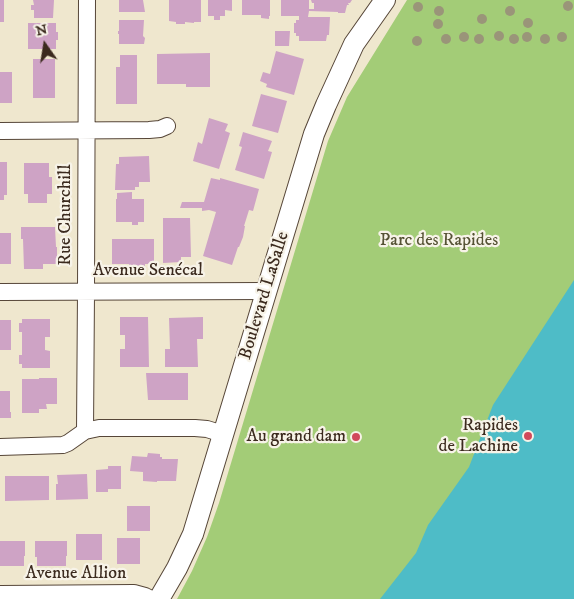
<!DOCTYPE html>
<meta charset="utf-8">
<style>
body{margin:0}
#map{position:relative;width:574px;height:599px;overflow:hidden;background:#efe7ce;font-family:"IM FELL DW Pica",serif}
canvas{display:block}
.north{position:absolute;left:20px;top:20px;width:50px;height:50px;-webkit-text-stroke:4px #f7f3e8;paint-order:stroke;rotate:347deg;font-size:14px;font-weight:700;line-height:20px;text-align:center;color:#3b2a1e}
.north::after{content:'';display:block;margin:auto;width:18px;height:22px;background:#3b2a1e;clip-path:polygon(50% 0,100% 100%,50% 72%,0 100%)}
</style>
<div id="map">
<canvas width="574" height="599"></canvas>
<div class="north">N</div>
</div>
<script>
const g = document.querySelector('canvas').getContext('2d');
g.lineJoin = 'round';
function paint(path, color) {
  g.fillStyle = color;
  g.fill(path, 'evenodd');
}
function shape(rows) {
  const path = new Path2D();
  for (const r of rows) {
    path.moveTo(r[0], r[1]);
    for (let i = 2; i < r.length; i += 2) path.lineTo(r[i], r[i + 1]);
  }
  return path;
}
function trace(path, color, width, dash) {
  g.strokeStyle = color;
  g.lineWidth = width;
  g.lineCap = dash ? 'butt' : 'round';
  g.setLineDash(dash || []);
  g.stroke(path);
}
function drawText(font, color, halo, rows, align = 'center') {
  g.font = font + ' "IM FELL DW Pica",serif';
  g.lineWidth = 4.5;
  g.setLineDash([]);
  g.textBaseline = 'middle';
  g.strokeStyle = halo;
  g.fillStyle = color;
  for (const [text, x, y, turn = 0] of rows) {
    g.save();
    g.translate(x, y);
    g.rotate((+turn || 0) * Math.PI / 180);
    g.textAlign = isNaN(turn) ? turn : align;
    if (halo) g.strokeText(text, 0, 0);
    g.fillText(text, 0, 0);
    g.restore();
  }
}
paint(shape([
 [407,0,574,0,574,599,177,599,192,571,207,537,219,503,328,141,347,97]
]), '#a3cc77');
paint(shape([
 [574,280,574,599,380,599,416,553,428,525,469,467,493,405]
]), '#4ebcc7');
paint(shape([
 [0,0,4,0,4,22,0,22],
 [33,0,54,0,53,18,34,18,34,10,31,10,31,5,34,5],
 [119,0,143,0,145,12,119,12],
 [169,0,201,0,201,22,194,22,194,23,185,22,185,24,176,24,176,22,169,21],
 [208,0,232,0,232,11,225,10,225,16,220,16,220,20,214,20,214,16,208,16],
 [242,0,270,0,270,16,269,16,269,19,261,18,261,15,242,15],
 [281,0,309,0,309,9,314,9,314,3,312,3,311,0,352,0,350,3,348,3,349,5,347,5,345,13,338,13,338,12,309,11,308,17,330,17,329,35,327,35,326,41,299,41,299,36,296,36,296,33,294,33,294,23,296,23,296,20,299,20,299,16,281,16],
 [119,20,144,20,143,36,145,38,144,44,119,44,119,34,118,34,118,31,119,31],
 [28,23,56,23,56,32,58,32,58,40,56,40,56,49,28,49],
 [275,31,290,31,289,46,275,46],
 [276,51,304,59,294,95,266,87,267,84,260,81,263,72,270,74],
 [210,53,210,87,186,87,186,84,157,84,157,54],
 [120,55,137,55,137,104,116,104,116,67,120,67],
 [33,59,55,59,55,98,33,98],
 [0,72,12,72,12,103,0,103],
 [261,94,287,101,278,133,252,126],
 [209,118,228,124,225,131,230,133,219,169,193,161,198,142,202,144],
 [243,132,272,141,268,151,272,152,264,179,235,170,242,147,239,146],
 [149,156,150,182,139,182,139,187,135,187,135,190,115,190,116,164,119,164,119,157],
 [0,162,7,162,7,195,4,195,4,200,0,200],
 [24,163,49,163,49,177,52,177,52,194,47,194,47,203,28,203,28,194,24,194],
 [211,178,220,180,220,178,259,189,253,211,249,210,244,226,245,226,243,237,239,247,238,247,232,265,203,256,216,212,209,210,202,211,202,208,180,208,182,202,204,202],
 [132,192,132,199,144,199,144,222,138,222,138,225,132,225,132,222,116,222,116,199,117,199,117,193],
 [163,218,190,218,191,257,181,257,181,262,163,263],
 [21,227,55,227,56,247,57,247,57,264,43,264,43,269,24,269,23,239,21,239],
 [0,233,11,233,11,264,0,264],
 [112,239,154,239,154,264,145,264,145,267,129,267,129,264,112,264],
 [120,317,148,317,149,367,120,367,120,349,125,349,125,335,120,335],
 [203,317,203,339,197,339,198,367,165,367,165,349,170,349,169,318],
 [22,319,50,319,50,337,45,337,45,350,50,351,50,368,22,368,22,364,19,364,19,355,22,355,22,332,19,332,19,323,22,323],
 [0,320,11,320,11,350,0,350],
 [146,373,188,373,188,400,148,400],
 [39,378,57,378,57,404,46,404,47,409,39,409,39,413,22,413,22,379,39,379],
 [0,391,10,391,10,412,11,412,11,418,0,418],
 [148,453,160,454,160,457,162,457,162,459,178,459,176,481,157,481,157,482,143,481,143,472,130,471,132,456,147,457],
 [108,466,121,466,121,489,108,489,108,492,96,492,96,470,108,469],
 [87,474,88,499,56,500,56,484,58,484,57,475],
 [5,476,49,476,49,500,5,501],
 [127,506,150,506,150,531,127,531],
 [76,534,102,534,102,560,76,560],
 [117,538,140,538,140,564,117,564],
 [0,541,25,541,25,556,24,556,24,566,0,566],
 [35,541,67,541,67,556,66,556,66,566,37,566,37,557,35,557]
]), '#cea3c5');
const minor = shape([
 [0,131,149,130,160,129,167,126],
 [0,292,266,291],
 [85,431,86,292,87,0],
 [0,447,63,445,68,443,85,431,99,428,195,428,207,429,223,434],
 [0,594,134,593,145,596,151,599]
]);
const major = shape([
 [159,599,177,568,193,534,314,134,326,105,354,44,385,0]
]);
trace(minor, '#564638', 18);
trace(major, '#564638', 22);
trace(minor, '#fff', 16);
trace(major, '#fff', 20);
g.fillStyle = '#9a9579';
for (const [x, y] of [
 [568,6],
 [418,7],
 [439,11],
 [510,11],
 [482,19],
 [528,23],
 [438,24],
 [499,36],
 [464,37],
 [527,37],
 [562,37],
 [446,39],
 [479,39],
 [514,39],
 [545,39],
 [417,41]
]) {
  g.beginPath();
  g.arc(x, y, 5, 0, 2 * Math.PI);
  g.fill();
}
for (const [x, y, r, color] of [
 [528,436,5,"#d1495b"],
 [356,437,5,"#d1495b"]
]) {
  const dot = new Path2D();
  dot.arc(x, y, r, 0, 2 * Math.PI);
  g.fillStyle = color;
  g.fill(dot);
  trace(dot, '#f7f3e8', 2);
}
drawText('18px', '#3b2a1e', '#f7f3e8', [
 ["Rue Churchill",66,215,-90],
 ["Avenue Senécal",148,271],
 ["Boulevard LaSalle",265,296,-73],
 ["Avenue Allion",76,574]
]);
drawText('18px', '#555234', '#f7f3e8', [
 ["Parc des Rapides",439,241]
]);
drawText('18px', '#3b2a1e', '#f7f3e8', [
 ["Rapides",518,426],
 ["de Lachine",518,447],
 ["Au grand dam",346,437]
], 'right');
</script>
